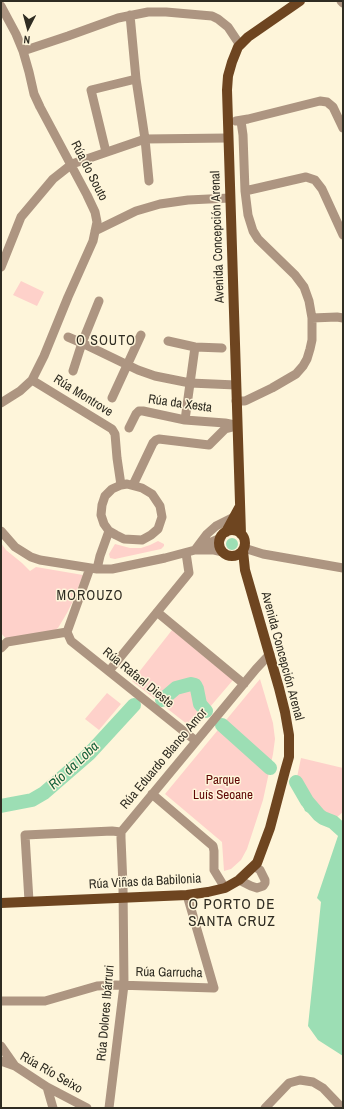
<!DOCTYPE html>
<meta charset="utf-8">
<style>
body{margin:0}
#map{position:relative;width:344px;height:1109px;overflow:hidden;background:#fef5da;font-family:"Archivo Narrow",sans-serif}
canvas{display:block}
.frame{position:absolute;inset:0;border:2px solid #2f2c22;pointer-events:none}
.north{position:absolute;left:8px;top:8px;width:40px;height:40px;-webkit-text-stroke:3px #fef5da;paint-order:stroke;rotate:186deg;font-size:11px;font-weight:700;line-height:16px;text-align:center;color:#2f2c22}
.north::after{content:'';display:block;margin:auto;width:14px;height:18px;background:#2f2c22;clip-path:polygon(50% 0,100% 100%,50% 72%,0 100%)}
</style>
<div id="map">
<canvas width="344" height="1109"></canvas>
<div class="frame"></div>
<div class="north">N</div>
</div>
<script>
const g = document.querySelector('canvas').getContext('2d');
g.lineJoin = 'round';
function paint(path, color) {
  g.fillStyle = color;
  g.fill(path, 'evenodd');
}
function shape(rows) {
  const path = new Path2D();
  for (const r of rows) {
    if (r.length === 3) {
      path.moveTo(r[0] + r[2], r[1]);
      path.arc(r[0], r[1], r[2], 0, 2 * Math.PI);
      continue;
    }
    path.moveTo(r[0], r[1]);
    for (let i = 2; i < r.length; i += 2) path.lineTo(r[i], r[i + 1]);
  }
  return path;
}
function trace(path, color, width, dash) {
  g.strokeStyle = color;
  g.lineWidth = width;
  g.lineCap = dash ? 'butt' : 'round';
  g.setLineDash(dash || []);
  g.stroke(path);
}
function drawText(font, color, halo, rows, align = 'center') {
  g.font = font + ' "Archivo Narrow",sans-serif';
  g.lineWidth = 3;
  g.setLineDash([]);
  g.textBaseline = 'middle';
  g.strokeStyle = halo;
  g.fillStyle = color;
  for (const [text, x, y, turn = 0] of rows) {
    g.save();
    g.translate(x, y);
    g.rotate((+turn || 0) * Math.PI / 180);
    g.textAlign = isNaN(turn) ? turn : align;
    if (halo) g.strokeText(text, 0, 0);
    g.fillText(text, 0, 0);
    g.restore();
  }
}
paint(shape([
 [21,281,44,292,37,306,13,295],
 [158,541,164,544,164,546,161,549,115,559,110,558,109,554,115,544,130,548,141,548,150,545],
 [1,543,6,550,22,563,30,571,36,567,83,575,72,603,67,613,58,628,51,633,7,640,1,633],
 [172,630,233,680,192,728,132,681],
 [260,679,273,723,275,739,273,754,263,800,247,849,241,860,231,869,224,871,222,842,165,794],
 [107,693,121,704,99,730,85,719],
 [301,758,343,768,343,812,336,818,326,816,300,785,296,782]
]), '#fed1ca');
paint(shape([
 [232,544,6],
 [296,782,300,785,326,816,321,820,305,811,295,788],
 [340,830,343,832,343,1056,318,1040,308,1026,321,902,317,898]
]), '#9cdeb4');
trace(shape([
 [162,700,176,688,191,684,195,685,197,689,200,704,206,711],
 [222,725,270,768],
 [296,782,307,801,319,815,323,818,333,822,343,831],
 [1,806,32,800,44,793,89,754,134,705]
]), '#9cdeb4', 14);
trace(shape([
 [341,1,343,3],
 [1,6,16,34,23,51,29,72,34,94,40,107,87,195,95,212,97,222,93,241,68,297,44,356,32,380,20,391,1,403],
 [130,15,136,79],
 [23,51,68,36,118,18,148,12,166,12,212,16,218,19,228,27,240,45],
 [236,121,248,119,320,101,327,102,333,107,343,128],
 [106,152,91,90,136,79,145,139,149,181],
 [245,191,306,177,315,180,322,189,343,235],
 [95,231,136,211,160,204,188,200,230,198],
 [1,267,21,217,53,179,72,164,145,139,228,138],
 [99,301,82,343,138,370,155,376,190,383,236,385],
 [312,318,337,317,343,318],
 [68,337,82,343,73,371],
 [168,341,195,347,222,348],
 [32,380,112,429,115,434,117,458,121,485],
 [112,398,141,335],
 [236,401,245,401,272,388,296,374,303,366,307,359,310,349,312,340,312,318,309,301,304,287,295,275,258,239,253,231,248,215,245,191,243,135,241,121],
 [185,420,195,347],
 [129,428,136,414,139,411,143,411,185,420,225,423,235,425],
 [127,484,142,488,152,494,160,506,162,517,158,529,151,535,142,540,124,539,116,535,109,531,104,524,101,515,102,505,105,496,112,489,121,485,127,484],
 [133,485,153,443,156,440,159,439,209,445,225,429,237,426],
 [1,531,15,547,31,557,40,560,97,569,112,569,165,558,195,550,214,550,223,552],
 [198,548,221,538],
 [244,548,263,554,343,568],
 [195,550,207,534,216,526,234,517],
 [97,569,100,556,109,531],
 [157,612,244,684],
 [67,632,71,641,196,741],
 [67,632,90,568],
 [1,648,7,642,67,632],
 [109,671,189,573,186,553],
 [152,794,213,846,214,851,214,870,225,888],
 [239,880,251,886,257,888,263,886,265,883,265,880,260,870,254,866],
 [29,901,25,835,112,831,121,832],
 [1,1001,45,1001,97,986,116,985,214,988,187,895],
 [1,1046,15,1066],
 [1,1061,15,1066,47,1087,87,1108],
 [47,1087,53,1108],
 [109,1108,124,985,123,886,121,838,121,832,256,669,270,654],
 [265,1108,289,1083,300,1080,313,1082,323,1088,342,1108]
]), '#ad9581', 9);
trace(shape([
 [232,543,13],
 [226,532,239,508],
 [241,534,227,90,228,76,232,62,238,47,248,37,300,1],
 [1,903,187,895,208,892,225,888,239,880,257,863,270,828,285,771,289,757,289,735,285,712,279,688,245,570,243,551]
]), '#6e4520', 10);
drawText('13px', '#2f2c22', '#fef5da', [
 ["Rúa do Souto",89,171,63],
 ["Avenida Concepción Arenal",218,237,-92],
 ["Rúa Montrove",83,396,32],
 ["Rúa da Xesta",180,404,8],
 ["Avenida Concepción Arenal",282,656,75],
 ["Rúa Rafael Dieste",138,678,39],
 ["Rúa Eduardo Blanco Amor",164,759,-50],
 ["Rúa Viñas da Babilonia",145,882,-3],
 ["Rúa Garrucha",169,973,1],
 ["Rúa Dolores Ibárruri",106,1013,-85],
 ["Rúa Río Seixo",51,1073,30]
]);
drawText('13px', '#5f0705', '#fef5da', [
 ["Parque",223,781],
 ["Luís Seoane",223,796]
]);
g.letterSpacing = '1px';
drawText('14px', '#2f2c22', '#fef5da', [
 ["O SOUTO",106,341],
 ["MOROUZO",90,596]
]);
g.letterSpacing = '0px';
drawText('italic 14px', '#14603a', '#fef5da', [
 ["Río da Loba",74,766,-43]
]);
g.letterSpacing = '1px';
drawText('15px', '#2f2c22', '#fef5da', [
 ["O PORTO DE",232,905],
 ["SANTA CRUZ",232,922]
]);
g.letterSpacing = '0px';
</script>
